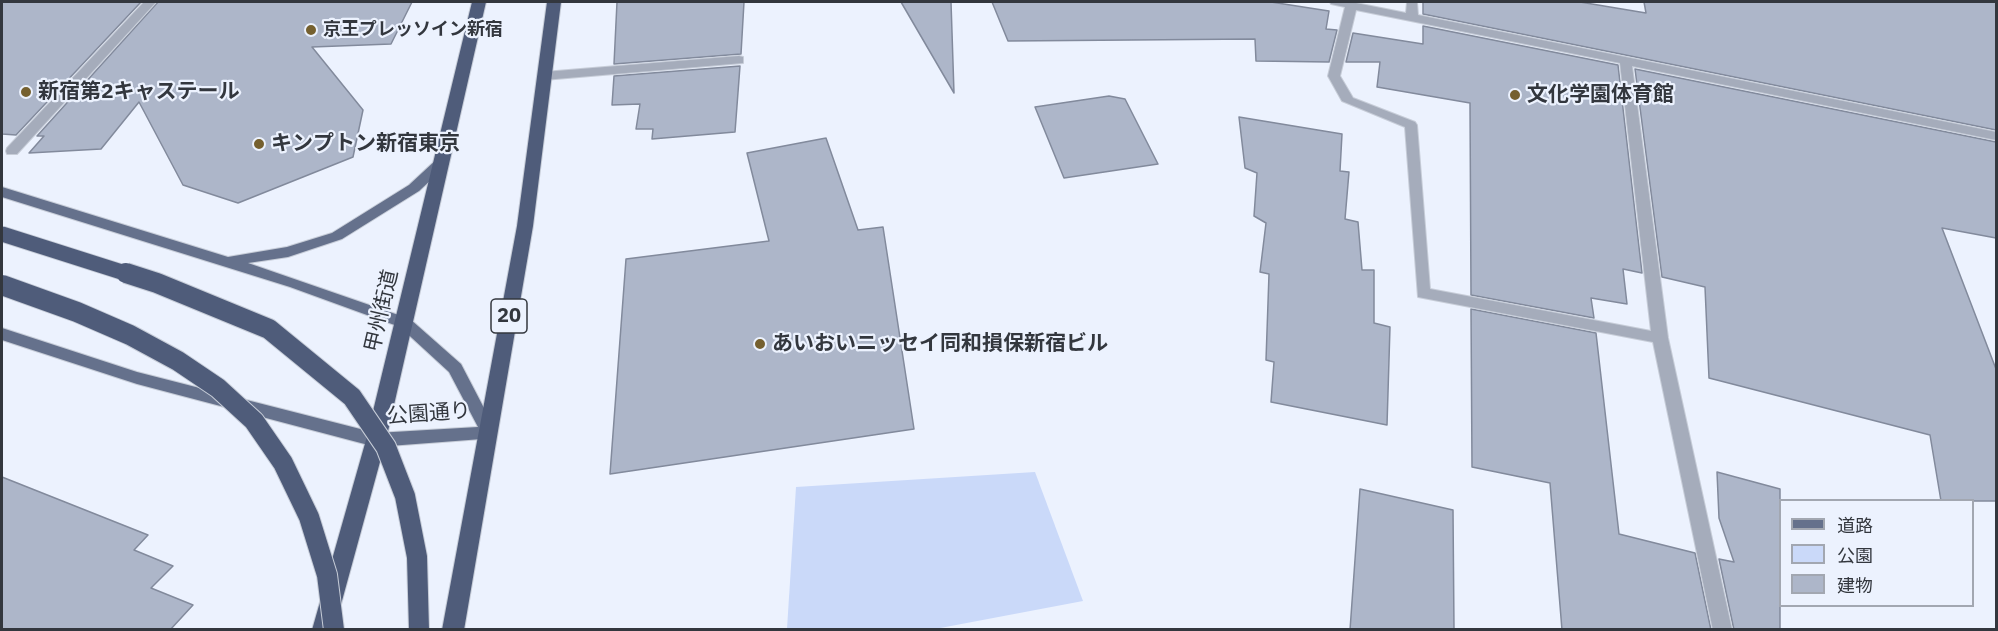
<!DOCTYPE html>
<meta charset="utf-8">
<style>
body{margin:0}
#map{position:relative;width:1998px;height:631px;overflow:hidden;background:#ecf2fe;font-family:"IBM Plex Sans","Noto Sans JP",sans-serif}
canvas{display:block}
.frame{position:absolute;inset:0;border:3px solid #33373e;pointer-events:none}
.legend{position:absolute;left:1779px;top:499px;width:195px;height:108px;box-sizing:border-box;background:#ecf2fe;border:2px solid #a2a7b1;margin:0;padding:8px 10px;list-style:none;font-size:18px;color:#33373e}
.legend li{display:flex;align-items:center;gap:12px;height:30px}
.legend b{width:30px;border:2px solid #a2a7b1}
</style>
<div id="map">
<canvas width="1998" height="631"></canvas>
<div class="frame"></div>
<ul class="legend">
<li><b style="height:8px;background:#65718c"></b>道路</li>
<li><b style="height:16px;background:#cad9f9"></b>公園</li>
<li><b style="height:16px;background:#adb6c9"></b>建物</li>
</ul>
</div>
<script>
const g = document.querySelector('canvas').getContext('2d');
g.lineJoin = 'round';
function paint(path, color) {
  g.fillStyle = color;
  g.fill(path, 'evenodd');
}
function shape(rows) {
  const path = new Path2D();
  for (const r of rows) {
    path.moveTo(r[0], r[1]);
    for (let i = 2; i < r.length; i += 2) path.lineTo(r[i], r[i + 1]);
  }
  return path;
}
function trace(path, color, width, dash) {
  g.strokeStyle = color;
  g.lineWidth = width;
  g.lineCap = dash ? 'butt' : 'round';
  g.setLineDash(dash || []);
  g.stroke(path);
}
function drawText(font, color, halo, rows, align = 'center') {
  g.font = font + ' "IBM Plex Sans","Noto Sans JP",sans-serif';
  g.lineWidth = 4.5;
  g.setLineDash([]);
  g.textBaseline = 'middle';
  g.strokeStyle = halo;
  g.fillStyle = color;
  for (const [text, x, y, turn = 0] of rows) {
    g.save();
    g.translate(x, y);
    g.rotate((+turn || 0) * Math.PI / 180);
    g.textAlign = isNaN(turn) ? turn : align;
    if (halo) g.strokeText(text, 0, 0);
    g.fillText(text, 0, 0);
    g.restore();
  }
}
paint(shape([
 [1035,472,1083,601,935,629,787,629,796,487]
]), '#cad9f9');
const building = shape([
 [2,2,141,2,16,135,2,134,2,2],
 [158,2,412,2,391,44,312,47,363,110,353,157,238,203,183,185,139,102,101,149,29,153,44,136,37,136,158,2],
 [617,2,744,2,741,54,614,64,617,2],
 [901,2,951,2,954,93,901,2],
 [992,2,1271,2,1329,11,1326,29,1337,30,1329,62,1256,61,1255,39,1008,41,992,2],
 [1423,2,1580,2,1646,13,1644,2,1996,2,1996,130,1423,14,1423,2],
 [1423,26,1618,65,1642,273,1623,269,1627,304,1591,298,1594,318,1471,295,1470,103,1377,87,1380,62,1346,62,1353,33,1423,44,1423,26],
 [740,66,735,132,652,139,653,129,636,129,640,104,612,105,614,76,740,66],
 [1635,69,1996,142,1996,238,1942,228,1996,369,1996,501,1941,501,1930,435,1709,378,1705,287,1662,277,1635,69],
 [1109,96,1125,99,1158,164,1064,178,1035,107,1109,96],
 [1239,117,1342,134,1340,171,1349,172,1345,219,1358,222,1362,270,1374,270,1374,323,1390,327,1387,425,1271,402,1274,362,1266,360,1269,274,1260,272,1266,223,1254,216,1257,173,1245,168,1239,117],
 [826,138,858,230,883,227,914,429,610,474,626,259,769,241,747,153,826,138],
 [1471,309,1596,333,1619,534,1695,553,1711,630,1562,630,1550,483,1472,467,1471,309],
 [1717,472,1780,489,1780,630,1734,630,1719,559,1734,562,1719,518,1717,472],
 [2,477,148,535,134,550,173,566,151,588,193,605,170,630,2,630,2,477],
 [1360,489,1453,510,1454,630,1350,630,1360,489]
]);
paint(building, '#adb6c9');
trace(building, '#828a9c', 1.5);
const minor = shape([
 [144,2,156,2,17,154,7,154,6,151,7,148,144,2],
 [1330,2,1351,2,1406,13,1407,2,1417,2,1418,15,1996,132,1996,140,1632,66,1668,338,1732,630,1713,630,1653,342,1418,297,1405,127,1342,101,1328,76,1345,7,1331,4,1330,2],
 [1356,10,1620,63,1651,331,1430,289,1417,125,1415,122,1353,98,1340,76,1356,10],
 [739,56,743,57,743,63,544,80,538,76,544,72,739,56]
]);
const major = shape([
 [442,158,449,162,447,165,419,191,342,239,288,257,248,263,410,319,461,364,497,433,495,438,376,447,137,384,2,340,2,328,137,372,376,433,478,427,449,372,400,327,290,287,2,197,2,187,228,257,287,247,332,233,409,185,437,159,442,158]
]);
const highway = shape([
 [472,2,486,2,386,440,334,630,312,630,366,440,472,2],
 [547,2,561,2,533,226,464,630,442,630,517,226,547,2]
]);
trace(minor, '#c7cdd8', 2);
trace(major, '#c7cdd8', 2);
trace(highway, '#c7cdd8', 2);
paint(minor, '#a5acbb');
paint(major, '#65718c');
paint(highway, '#4f5c7a');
const highwayBridgeFar1 = shape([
 [2,234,131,275]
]);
const highwayBridge = shape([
 [126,273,157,283,269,329,352,397,386,447,405,496,417,557,419,630],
 [2,285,77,312,130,335,178,361,218,388,254,421,283,463,309,517,327,575,334,630]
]);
trace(highwayBridgeFar1, '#c7cdd8', 17, []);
trace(highwayBridge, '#c7cdd8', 22, []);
trace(highwayBridgeFar1, '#4f5c7a', 15);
trace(highwayBridge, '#4f5c7a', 20);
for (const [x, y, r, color] of [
 [311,30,6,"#75602f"],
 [26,92,6,"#75602f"],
 [1515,95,6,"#75602f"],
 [259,144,6,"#75602f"],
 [760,344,6,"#75602f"]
]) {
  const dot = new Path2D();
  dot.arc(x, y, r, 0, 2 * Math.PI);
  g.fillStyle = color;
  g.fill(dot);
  trace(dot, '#ecf2fe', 2);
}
drawText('bold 18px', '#33373e', '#ecf2fe', [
 ["京王プレッソイン新宿",323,30]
], 'left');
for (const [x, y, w] of [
 [509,316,36]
]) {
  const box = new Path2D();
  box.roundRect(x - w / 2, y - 17, w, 34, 4.5);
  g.fillStyle = '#ecf2fe';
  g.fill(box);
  trace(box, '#33373e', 1.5);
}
drawText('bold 20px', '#33373e', null, [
 ["20",509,316]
]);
drawText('bold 21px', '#33373e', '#ecf2fe', [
 ["新宿第2キャステール",38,92],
 ["文化学園体育館",1527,95],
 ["キンプトン新宿東京",271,144],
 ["あいおいニッセイ同和損保新宿ビル",772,344]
], 'left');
drawText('21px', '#33373e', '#ecf2fe', [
 ["甲州街道",382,311,-77],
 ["公園通り",429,414,-4]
]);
</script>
